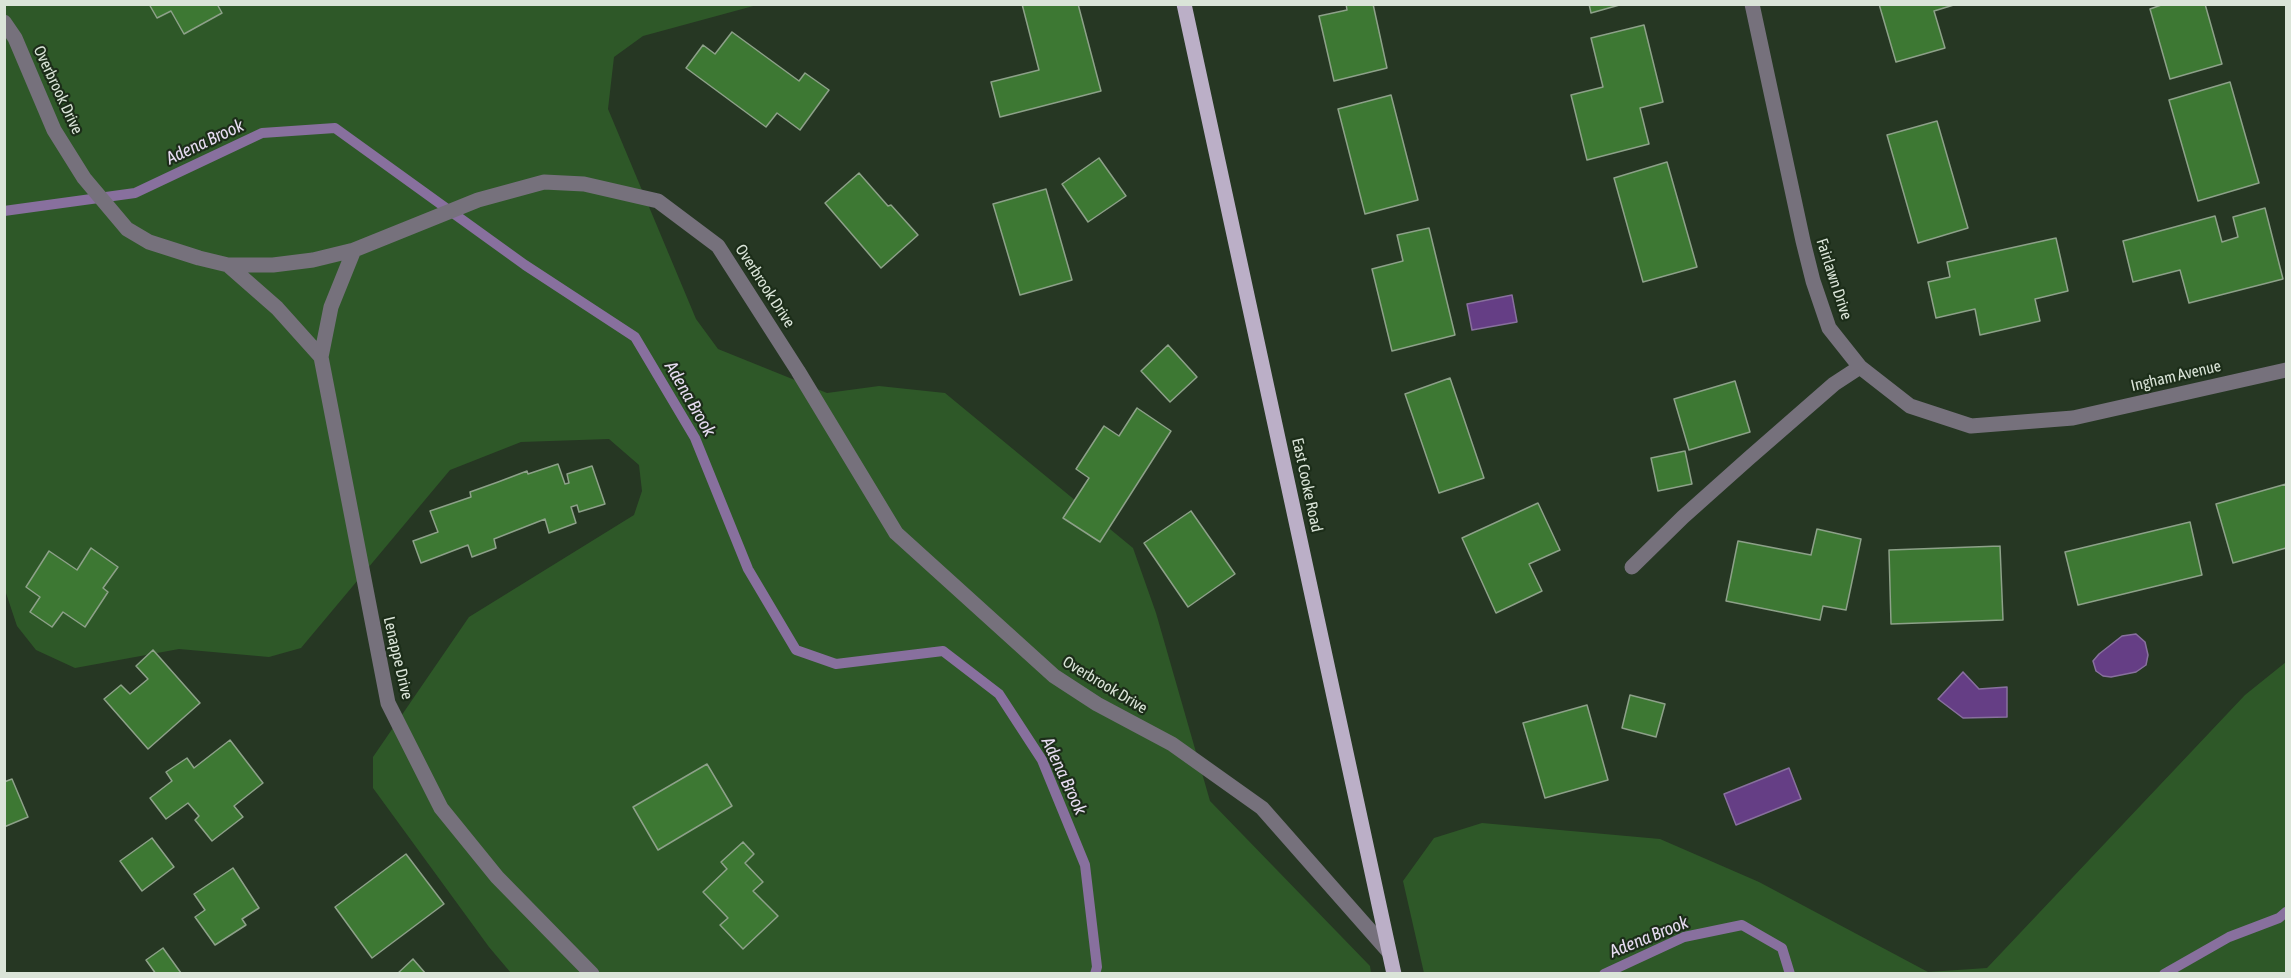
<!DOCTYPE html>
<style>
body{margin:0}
#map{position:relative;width:2291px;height:978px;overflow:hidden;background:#263723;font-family:"Asap Condensed",sans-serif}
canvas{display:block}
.frame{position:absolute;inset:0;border:6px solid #dae4d8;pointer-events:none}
</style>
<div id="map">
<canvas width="2291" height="978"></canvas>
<div class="frame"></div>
</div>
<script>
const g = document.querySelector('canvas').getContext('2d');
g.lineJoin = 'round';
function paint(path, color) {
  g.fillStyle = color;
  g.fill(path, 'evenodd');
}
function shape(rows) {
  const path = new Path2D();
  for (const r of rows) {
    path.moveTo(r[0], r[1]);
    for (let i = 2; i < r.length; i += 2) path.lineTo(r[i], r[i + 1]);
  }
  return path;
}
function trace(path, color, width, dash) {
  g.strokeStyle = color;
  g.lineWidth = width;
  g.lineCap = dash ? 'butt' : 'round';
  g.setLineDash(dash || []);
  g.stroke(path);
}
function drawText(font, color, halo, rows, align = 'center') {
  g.font = font + ' "Asap Condensed",sans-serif';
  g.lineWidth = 4.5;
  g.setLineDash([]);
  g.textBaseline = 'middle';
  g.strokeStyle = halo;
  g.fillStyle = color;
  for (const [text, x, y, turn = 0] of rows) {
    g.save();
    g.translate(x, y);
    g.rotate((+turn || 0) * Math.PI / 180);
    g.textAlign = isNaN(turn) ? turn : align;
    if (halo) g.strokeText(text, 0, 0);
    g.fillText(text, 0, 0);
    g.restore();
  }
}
paint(shape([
 [4,5,757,5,643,36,614,57,608,109,696,319,718,349,827,393,879,386,945,393,1133,548,1156,613,1210,801,1370,966,1371,973,511,973,489,947,373,788,373,757,469,617,634,515,642,491,639,465,609,439,521,442,450,470,301,648,269,657,179,649,75,668,36,650,17,626,4,587],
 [2286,662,2286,973,1424,973,1403,881,1434,838,1482,823,1660,839,1759,882,1928,972,1987,968,2245,695]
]), '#2e5828');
const water = shape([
 [1512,295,1517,322,1472,330,1467,304,1512,295],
 [2136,634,2145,642,2148,655,2146,665,2136,672,2111,677,2103,676,2096,671,2093,661,2099,654,2122,636,2136,634],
 [1963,672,1979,689,2007,687,2007,717,1963,718,1938,699,1963,672],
 [1789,768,1801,799,1736,825,1724,794,1789,768]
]);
paint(water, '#653e85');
trace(water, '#88709e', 1.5);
trace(shape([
 [4,211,135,193,262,133,335,128,525,265,635,337,695,438,748,569,796,650,836,664,943,651,999,694,1042,760,1085,865,1097,967,1095,974],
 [1604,974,1684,937,1742,925,1782,948,1790,974],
 [2164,974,2229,937,2279,918,2286,912]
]), '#88709e', 10);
const building = shape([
 [149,4,217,4,222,13,184,34,171,11,157,18,149,4],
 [1022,4,1078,4,1101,91,1000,117,991,82,1039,70,1022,4],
 [1346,4,1373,4,1387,68,1334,81,1319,16,1347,10,1346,4],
 [1589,4,1623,4,1591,13,1589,4],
 [1879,4,1957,4,1934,11,1945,48,1896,62,1879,4],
 [2164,4,2205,4,2222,64,2170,79,2150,9,2164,4],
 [1644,25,1663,102,1640,108,1649,144,1587,160,1571,95,1603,87,1591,38,1644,25],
 [732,32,799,81,805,73,829,90,800,130,777,113,766,127,686,68,703,45,715,54,732,32],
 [2230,82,2259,183,2198,201,2169,100,2230,82],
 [1391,95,1418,200,1365,214,1338,109,1391,95],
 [1937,121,1968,228,1918,243,1887,135,1937,121],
 [1099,158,1126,196,1088,222,1062,184,1099,158],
 [1667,162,1697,267,1643,282,1614,178,1667,162],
 [859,173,888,206,891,205,918,235,881,268,825,203,859,173],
 [1046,189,1072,280,1020,295,993,204,1046,189],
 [2265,208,2283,279,2189,303,2180,270,2133,282,2123,241,2215,216,2222,242,2238,237,2233,217,2265,208],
 [1429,228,1455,335,1392,351,1372,269,1403,261,1397,235,1429,228],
 [2056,238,2068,291,2035,299,2040,321,1980,335,1975,309,1936,318,1928,282,1950,277,1947,262,2056,238],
 [1168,345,1197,377,1170,402,1141,371,1168,345],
 [1450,378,1484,478,1439,493,1405,394,1450,378],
 [1735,381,1750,432,1689,450,1674,399,1735,381],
 [1137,408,1171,431,1100,542,1063,518,1089,478,1076,469,1104,426,1119,436,1137,408],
 [1685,451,1692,484,1658,491,1651,458,1685,451],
 [558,464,565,484,569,483,567,474,592,466,605,504,579,512,577,505,571,507,576,523,549,533,545,519,494,539,496,548,472,557,468,545,421,563,413,541,438,532,430,511,471,497,470,492,498,482,527,471,528,474,558,464],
 [2286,484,2286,548,2233,563,2216,504,2286,484],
 [1538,503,1560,550,1529,564,1542,591,1496,613,1462,538,1538,503],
 [1191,511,1235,574,1188,607,1144,543,1191,511],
 [2190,522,2202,575,2078,605,2065,552,2190,522],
 [1817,529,1861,539,1846,610,1823,606,1820,620,1726,601,1738,541,1811,555,1817,529],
 [2000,546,2003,620,1891,624,1889,550,2000,546],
 [91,548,118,567,103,588,108,592,85,627,63,612,52,627,30,612,40,597,26,587,49,551,77,570,91,548],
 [153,650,200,703,148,749,104,699,121,685,130,694,148,679,136,666,153,650],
 [1630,695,1665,704,1656,737,1622,728,1630,695],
 [1587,705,1608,780,1545,798,1523,723,1587,705],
 [230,740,263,783,234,806,243,817,212,841,195,820,199,816,188,803,166,819,150,798,172,781,166,772,187,758,194,768,230,740],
 [707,764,732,806,658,850,633,807,707,764],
 [12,779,28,817,4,827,4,782,12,779],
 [152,838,174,867,142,891,120,861,152,838],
 [743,842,754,854,745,863,763,882,753,891,778,916,743,949,720,925,728,918,703,892,727,869,721,862,743,842],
 [406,854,444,904,372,958,335,907,406,854],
 [233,868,259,908,242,919,246,925,215,945,195,917,205,910,194,894,233,868],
 [163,948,181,973,180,974,156,974,146,960,163,948],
 [413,959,426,974,397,974,413,959]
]);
paint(building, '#3d7833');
trace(building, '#8da189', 1.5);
trace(shape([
 [1752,4,1803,241,1813,281,1829,328,1860,367,1910,406,1971,426,2073,418,2286,370],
 [4,22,15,38,54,130,84,178,127,229,149,242,199,258,228,265,273,265,313,260,354,250,478,200,544,182,584,184,658,201,718,246,798,371,896,533,1054,676,1097,704,1172,744,1262,808,1389,952],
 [228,265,277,308,321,357,388,703,441,808,497,877,592,974],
 [321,357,331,307,354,250],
 [1632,567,1683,517,1748,459,1834,384,1860,367]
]), '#76717c', 15);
trace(shape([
 [1184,4,1394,974]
]), '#bbafc7', 15);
drawText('16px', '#dae4d8', '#1c2d19', [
 ["Overbrook Drive",58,90,65],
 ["Fairlawn Drive",1834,279,72],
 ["Overbrook Drive",765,286,57],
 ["Ingham Avenue",2176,376,-13],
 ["East Cooke Road",1307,485,78],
 ["Lenappe Drive",398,658,77],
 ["Overbrook Drive",1105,685,31]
]);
drawText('italic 18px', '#e7dcf1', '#1c2d19', [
 ["Adena Brook",205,142,-25],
 ["Adena Brook",690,399,60],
 ["Adena Brook",1064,776,65],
 ["Adena Brook",1649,937,-22]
]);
</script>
